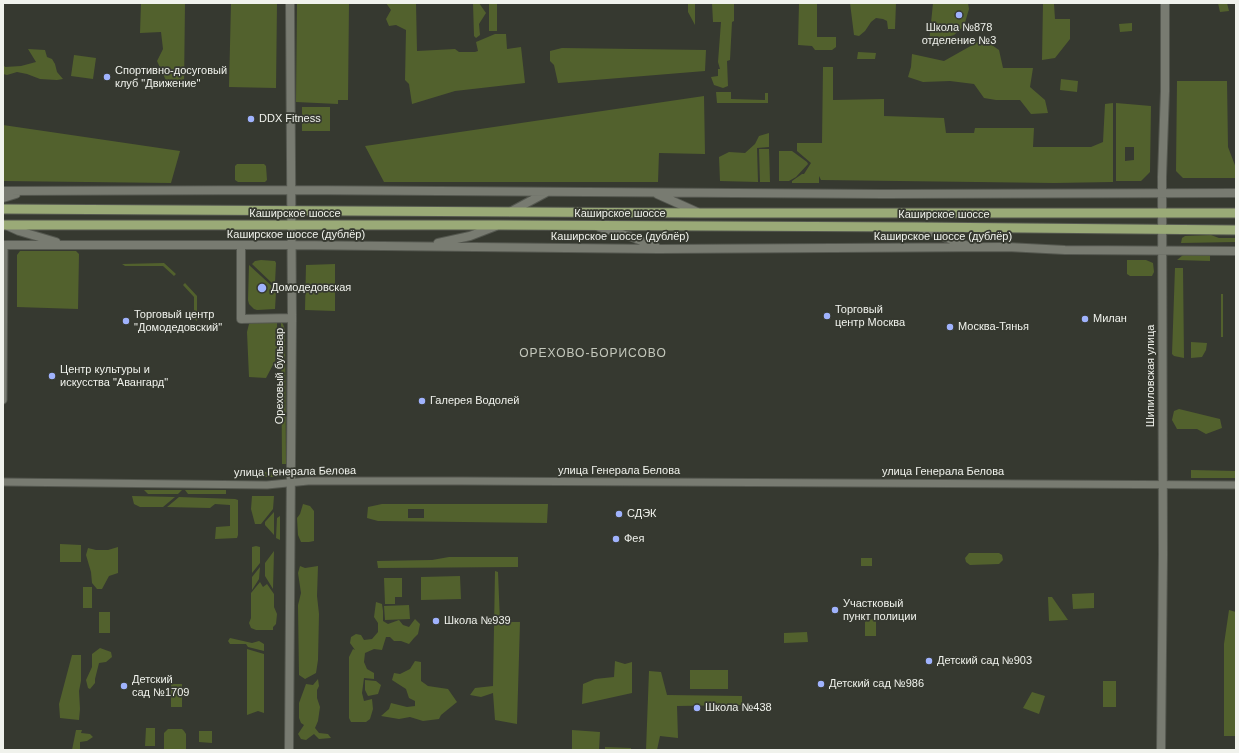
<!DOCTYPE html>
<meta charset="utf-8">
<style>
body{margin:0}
#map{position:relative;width:1239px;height:753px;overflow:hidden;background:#363930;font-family:Arial,sans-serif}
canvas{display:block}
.frame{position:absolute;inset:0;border:4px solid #f0f2ec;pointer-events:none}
</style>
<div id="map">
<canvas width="1239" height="753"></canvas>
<div class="frame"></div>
</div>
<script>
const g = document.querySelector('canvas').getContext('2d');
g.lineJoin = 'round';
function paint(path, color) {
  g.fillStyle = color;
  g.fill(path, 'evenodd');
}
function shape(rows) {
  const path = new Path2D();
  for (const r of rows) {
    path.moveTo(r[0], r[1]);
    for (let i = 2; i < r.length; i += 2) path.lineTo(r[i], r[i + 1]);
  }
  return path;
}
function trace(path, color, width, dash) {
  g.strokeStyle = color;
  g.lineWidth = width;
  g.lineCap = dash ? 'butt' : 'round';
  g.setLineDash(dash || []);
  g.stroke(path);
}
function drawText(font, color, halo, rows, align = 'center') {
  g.font = font + ' Arial,sans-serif';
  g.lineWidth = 3.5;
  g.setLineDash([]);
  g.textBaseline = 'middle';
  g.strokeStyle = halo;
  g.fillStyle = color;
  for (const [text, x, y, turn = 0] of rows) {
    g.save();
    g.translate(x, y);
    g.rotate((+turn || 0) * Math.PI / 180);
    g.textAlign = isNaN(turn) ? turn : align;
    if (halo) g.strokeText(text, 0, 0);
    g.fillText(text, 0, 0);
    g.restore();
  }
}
paint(shape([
 [141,3,185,3,184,87,169,87,157,61,163,49,161,32,140,33],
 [231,3,277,3,276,88,229,87],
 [297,3,349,3,348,100,338,100,338,104,296,102],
 [386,3,416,3,417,51,455,49,459,52,475,52,478,51,476,42,495,34,506,34,507,49,521,47,525,83,455,91,412,104,409,84,405,80,406,30,396,25,389,26,386,19,391,10],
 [473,3,479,3,486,13,479,24,480,35,476,38,474,36],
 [688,3,695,3,695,25,688,12],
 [712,3,734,3,734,21,732,22,730,60,727,61,728,86,723,88,714,85,711,77,718,76,718,69,720,69,718,62,721,22,713,22],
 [799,3,817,3,817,37,836,37,836,47,832,50,815,50,812,46,798,45],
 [850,3,896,3,895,29,888,29,887,21,883,19,876,18,871,22,865,31,859,36,854,35],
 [933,3,968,3,969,9,964,26,954,35,929,43],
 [1043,3,1060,3,1054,4,1055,19,1070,19,1070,39,1055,58,1042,60],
 [1218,3,1227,3,1229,11,1220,12],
 [489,4,497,4,497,31,489,31],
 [1132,23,1132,31,1120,32,1119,24],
 [983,39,999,50,1003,68,1033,68,1030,87,1045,100,1048,113,1031,114,1020,100,996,100,984,98,974,84,950,81,923,82,908,77,911,67,912,54,944,61],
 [562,48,706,50,705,71,558,83,554,65,550,61,550,51],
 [28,49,45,50,47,57,52,59,55,64,57,72,63,79,57,80,40,79,27,74,17,72,7,75,3,74,3,64,5,67,21,66,36,62],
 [858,52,876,53,875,59,857,59],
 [74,55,96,58,93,79,71,76],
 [823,67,833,67,833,100,884,99,884,116,944,118,946,133,974,133,975,128,1034,128,1033,147,1091,147,1103,142,1105,104,1113,103,1113,182,1054,183,821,180,819,176,819,183,792,183,792,181,802,174,804,174,811,163,797,151,797,143,822,143],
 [1061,79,1078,81,1077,92,1060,90],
 [1177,81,1227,81,1228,147,1236,168,1236,178,1183,178,1176,171],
 [716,92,731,92,731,99,765,100,765,93,768,93,768,103,717,103],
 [704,96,705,154,659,153,658,182,384,182,365,146],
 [1116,103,1151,106,1150,172,1141,181,1116,181],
 [1125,147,1134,147,1134,160,1125,161],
 [302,107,330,107,330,131,302,131],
 [3,125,180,151,171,183,3,181],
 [769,133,769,147,757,148,758,182,720,181,719,157,729,152,745,153,755,144,759,136],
 [759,149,769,149,770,182,760,182],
 [779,151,792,151,807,162,808,164,796,177,789,181,779,181],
 [237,164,264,164,266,166,267,180,265,182,238,182,235,180,235,166],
 [1211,235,1219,238,1236,238,1236,242,1181,243,1182,238,1185,236],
 [20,251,76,251,79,254,78,309,17,307,17,255],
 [1183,255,1210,255,1210,261,1177,260],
 [261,260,275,261,276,263,275,283,273,284,252,264,255,261],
 [1127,260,1146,260,1153,263,1154,272,1152,276,1130,276,1127,274],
 [164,263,176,274,174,276,163,266,125,266,122,264],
 [335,264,335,311,305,310,306,265],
 [249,265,274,288,276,292,275,309,257,310,254,309,249,304,248,300],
 [1175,268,1183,268,1184,358,1174,356,1172,354],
 [185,283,197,296,197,321,194,319,194,297,183,285],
 [1221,294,1223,294,1223,337,1221,337],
 [277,321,277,352,276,359,266,378,249,377,247,332,249,324,252,322],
 [281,322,283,324,285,330,286,464,282,464],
 [1191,342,1207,343,1206,350,1202,357,1191,358],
 [1179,409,1220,419,1222,428,1206,434,1197,429,1177,429,1172,420,1174,411],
 [1191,470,1236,471,1236,478,1191,478],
 [247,472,273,472,276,474,276,477,256,477,248,475],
 [144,490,182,490,178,494,148,494],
 [185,490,226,490,226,494,188,494],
 [132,496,175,497,163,507,140,507,134,504],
 [252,496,274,496,273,509,261,524,255,524,251,509],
 [179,497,235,499,238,500,238,535,237,538,215,539,216,527,230,526,230,505,215,504,210,508,167,507],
 [303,504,310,506,314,511,314,541,309,542,301,542,298,535,297,518,300,514],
 [382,504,548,504,547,523,378,521,367,518,368,507],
 [408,509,424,509,424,518,408,518],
 [274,512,274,535,265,525,265,522],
 [280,516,280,540,276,538,277,518],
 [60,544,81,545,81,562,60,562],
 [256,546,260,547,260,563,252,573,252,547],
 [118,547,118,573,109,576,102,589,97,589,92,583,91,572,86,555,88,548,96,550,108,550],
 [274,551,273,589,265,576,265,563],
 [969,553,999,553,1002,555,1003,560,999,564,970,565,966,562,965,558],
 [449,557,518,557,518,567,378,568,377,561,432,560],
 [861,558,872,558,872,566,861,566],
 [300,566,305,568,318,566,317,596,319,614,318,660,316,673,305,679,299,675,298,605,301,593,298,573],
 [260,567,259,579,252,590,252,577],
 [495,571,498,572,500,622,520,622,517,724,495,720,493,693,481,697,470,695,475,688,493,686],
 [460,576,461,599,421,600,421,577],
 [384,578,402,578,402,597,395,597,395,604,385,604],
 [260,582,263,587,267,584,274,594,274,607,277,614,276,624,273,627,273,630,256,630,251,628,249,623,251,618,251,593],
 [83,587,92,587,92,608,83,608],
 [1094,593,1094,608,1073,609,1072,594],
 [1048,597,1052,597,1068,620,1049,621],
 [376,602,382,604,383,611,383,621,388,624,399,620,403,625,409,627,415,619,420,624,418,634,414,638,409,644,401,641,394,641,390,637,386,637,382,650,374,649,365,653,364,662,367,669,374,673,374,679,364,678,362,693,364,701,372,699,373,709,370,719,366,722,351,722,349,718,349,657,353,649,355,650,350,643,351,637,356,634,361,635,364,640,372,639,378,632,378,623,374,617],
 [409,605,410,619,385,620,384,606],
 [1229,610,1236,612,1236,736,1224,736,1224,644],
 [99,612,110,612,110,633,99,633],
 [876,619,876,636,865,636,865,620],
 [807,632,808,642,784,643,784,633],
 [230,638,252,643,259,641,264,644,264,651,248,647,246,644,230,644,228,641],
 [100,648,111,652,112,657,106,662,99,663,95,679,95,683,90,689,88,688,86,680,92,667,92,654],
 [247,649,264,654,264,713,258,711,247,715],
 [72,655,81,655,81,681,79,691,80,709,79,720,60,718,59,704],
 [415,661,421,662,421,681,428,686,448,689,457,702,441,715,439,719,423,721,410,717,399,719,381,716,389,709,391,703,407,707,415,706,415,701,409,698,406,689,392,680,394,673,400,674,410,669],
 [615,661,625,664,632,662,632,693,582,704,583,684,595,679,614,677],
 [690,670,728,670,728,689,690,689],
 [649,671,661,672,667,695,742,696,742,705,677,706,678,738,660,736,657,750,646,750],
 [318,679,319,686,317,690,317,698,320,707,318,721,315,728,319,733,328,734,331,738,319,739,314,734,306,740,301,739,298,734,304,725,301,723,299,718,299,703,306,684,313,685],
 [365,680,376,681,381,685,378,694,368,696,365,690],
 [1103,681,1116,681,1116,707,1103,707],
 [171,684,182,684,182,707,171,707],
 [1032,692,1045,696,1039,714,1023,708],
 [146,728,155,728,155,746,145,746],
 [168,729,182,729,184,731,186,734,186,750,164,750,164,733],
 [76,730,82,730,81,733,90,734,93,737,87,741,80,742,80,750,72,750],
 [572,730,600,732,599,750,572,750],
 [199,731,212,731,212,743,199,742],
 [605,747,631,748,631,750,605,750]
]), '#52612d');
const tertiary = shape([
 [3,400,4,245],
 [3,482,267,485,308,481,462,481,1236,485]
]);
const secondary = shape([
 [3,191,291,190,883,194,1236,193],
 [657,194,697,212],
 [3,198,16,194],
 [510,212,547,192],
 [8,226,19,231,56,242],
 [599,227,632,237,656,247],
 [921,228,968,246],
 [438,243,470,236,496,226],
 [3,245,291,245,658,249,1007,247,1065,250,1236,251],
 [241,245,241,319,292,318],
 [289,750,292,318,290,3],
 [1161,750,1163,554,1162,177,1165,91,1165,3]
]);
const primary = shape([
 [3,209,699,213,1236,213],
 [3,225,497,225,917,227,1236,230]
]);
trace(tertiary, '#54574f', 9);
trace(secondary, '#54574f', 10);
trace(primary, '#54574f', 11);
trace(tertiary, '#787b71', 7);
trace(secondary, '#787b71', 8);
trace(primary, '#9aaa77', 9);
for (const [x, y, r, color] of [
 [959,15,4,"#a0b3fd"],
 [107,77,4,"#a0b3fd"],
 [251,119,4,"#a0b3fd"],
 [262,288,5,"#a0b3fd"],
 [827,316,4,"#a0b3fd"],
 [1085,319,4,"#a0b3fd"],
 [126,321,4,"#a0b3fd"],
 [950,327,4,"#a0b3fd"],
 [52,376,4,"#a0b3fd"],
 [422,401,4,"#a0b3fd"],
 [619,514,4,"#a0b3fd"],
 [616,539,4,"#a0b3fd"],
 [835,610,4,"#a0b3fd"],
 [436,621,4,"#a0b3fd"],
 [929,661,4,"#a0b3fd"],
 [821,684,4,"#a0b3fd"],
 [124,686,4,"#a0b3fd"],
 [697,708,4,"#a0b3fd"]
]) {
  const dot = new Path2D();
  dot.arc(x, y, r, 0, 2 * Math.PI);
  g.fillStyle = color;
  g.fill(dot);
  trace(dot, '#363930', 1.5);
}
drawText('11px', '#f0f2ec', '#363930', [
 ["Школа №878",959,28,"center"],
 ["отделение №3",959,41,"center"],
 ["Спортивно-досуговый",115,71],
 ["клуб \"Движение\"",115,84],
 ["DDX Fitness",259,119],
 ["Домодедовская",271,288],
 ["Торговый",835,310],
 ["центр Москва",835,323],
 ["Торговый центр",134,315],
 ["\"Домодедовский\"",134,328],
 ["Милан",1093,319],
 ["Москва-Тянья",958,327],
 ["Центр культуры и",60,370],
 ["искусства \"Авангард\"",60,383],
 ["Галерея Водолей",430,401],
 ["СДЭК",627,514],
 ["Фея",624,539],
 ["Участковый",843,604],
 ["пункт полиции",843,617],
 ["Школа №939",444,621],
 ["Детский сад №903",937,661],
 ["Детский",132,680],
 ["сад №1709",132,693],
 ["Детский сад №986",829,684],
 ["Школа №438",705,708]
], 'left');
drawText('11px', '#f0f2ec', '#363930', [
 ["Каширское шоссе",295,214],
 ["Каширское шоссе",620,214],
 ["Каширское шоссе",944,215],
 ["Каширское шоссе (дублёр)",296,235],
 ["Каширское шоссе (дублёр)",620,237],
 ["Каширское шоссе (дублёр)",943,237],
 ["Ореховый бульвар",280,376,-90],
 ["Шипиловская улица",1151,376,-90],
 ["улица Генерала Белова",619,471],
 ["улица Генерала Белова",295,472,-1],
 ["улица Генерала Белова",943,472]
]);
g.letterSpacing = '1px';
drawText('12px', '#c4c8bc', '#363930', [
 ["ОРЕХОВО-БОРИСОВО",593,354]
]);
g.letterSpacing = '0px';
</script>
